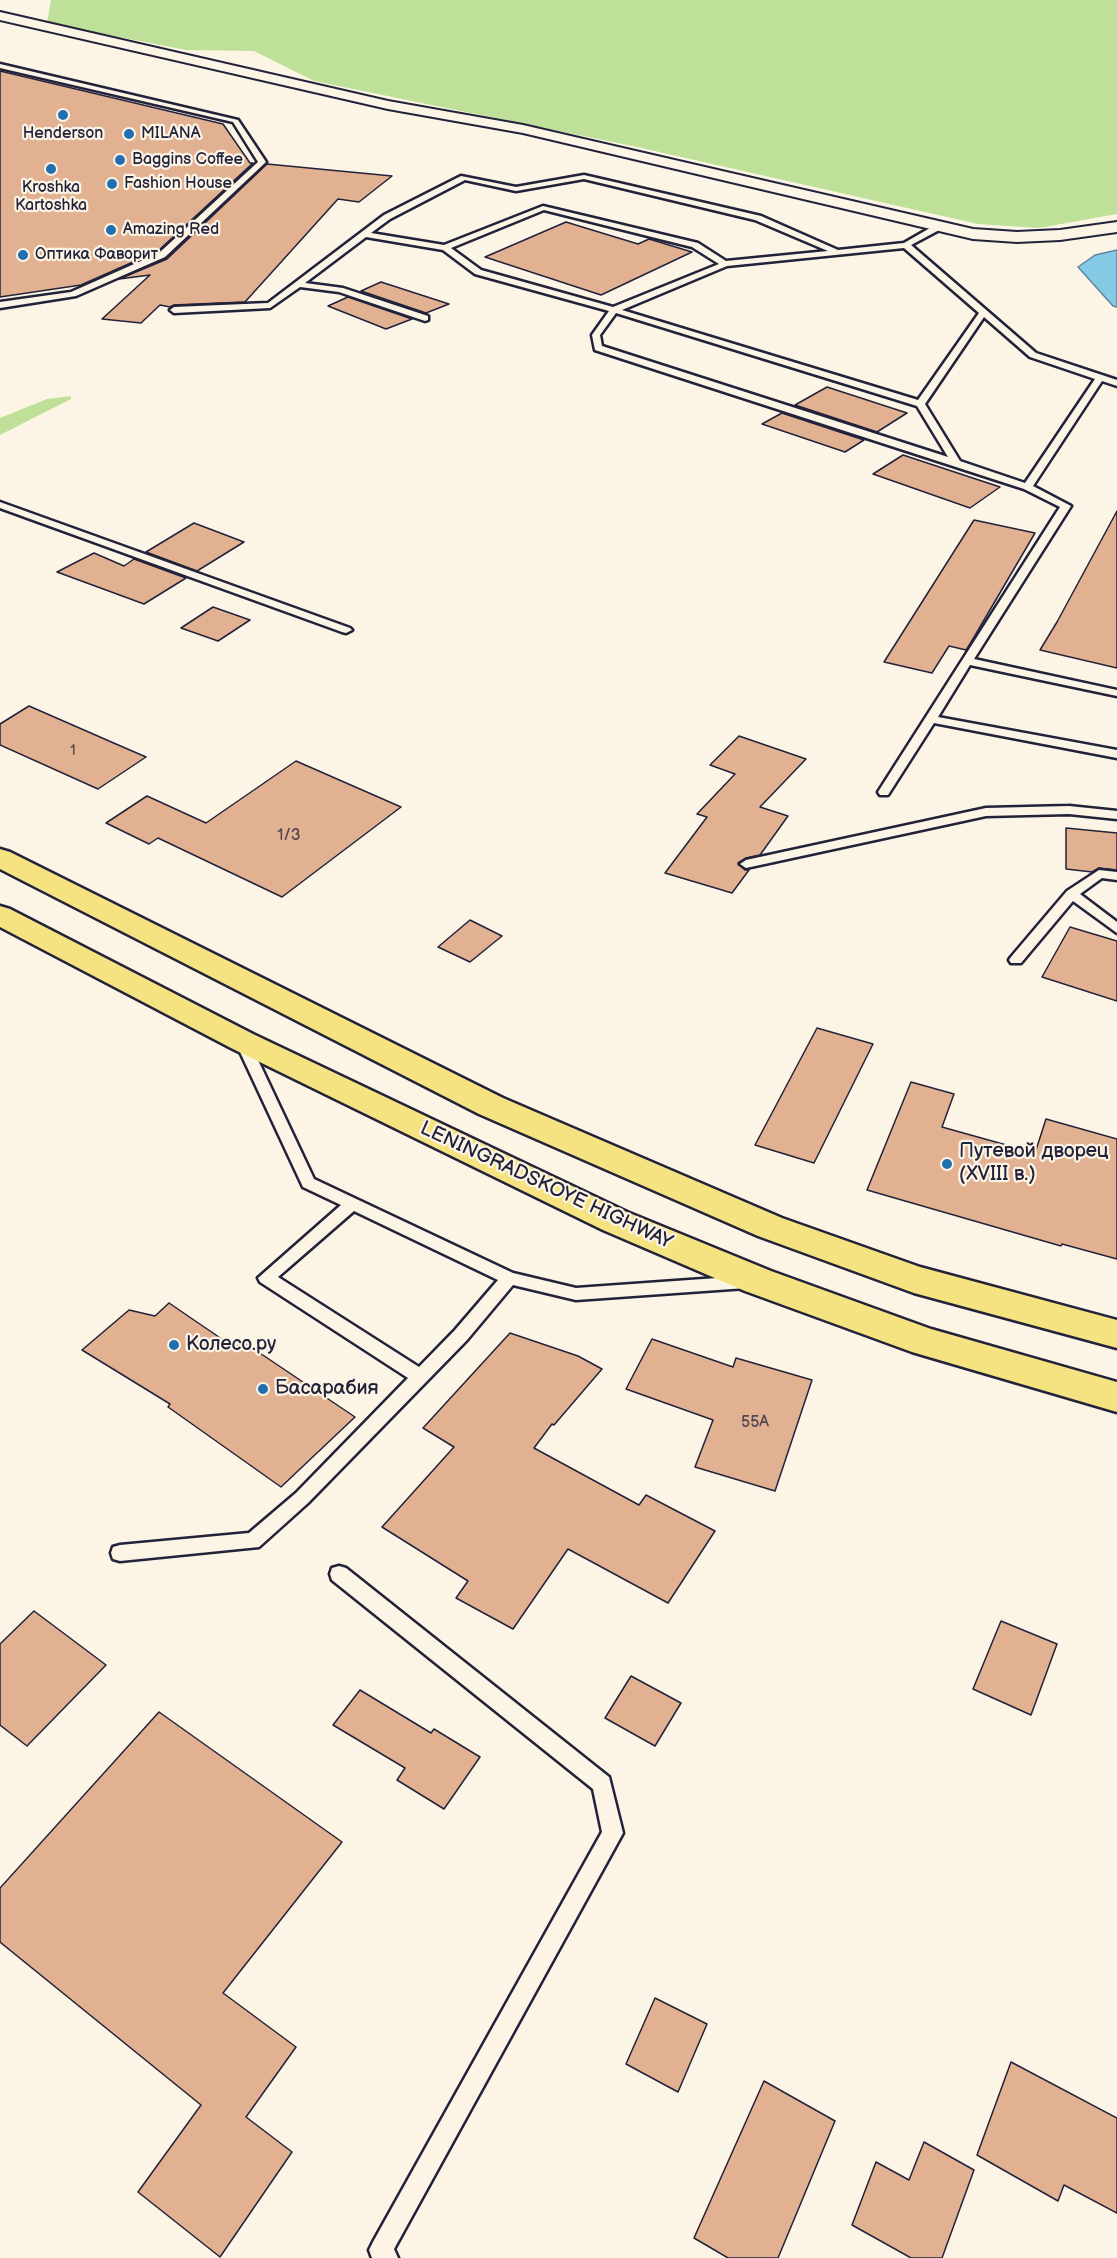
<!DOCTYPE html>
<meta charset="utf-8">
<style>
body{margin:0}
canvas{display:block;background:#fcf5e5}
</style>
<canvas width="1117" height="2258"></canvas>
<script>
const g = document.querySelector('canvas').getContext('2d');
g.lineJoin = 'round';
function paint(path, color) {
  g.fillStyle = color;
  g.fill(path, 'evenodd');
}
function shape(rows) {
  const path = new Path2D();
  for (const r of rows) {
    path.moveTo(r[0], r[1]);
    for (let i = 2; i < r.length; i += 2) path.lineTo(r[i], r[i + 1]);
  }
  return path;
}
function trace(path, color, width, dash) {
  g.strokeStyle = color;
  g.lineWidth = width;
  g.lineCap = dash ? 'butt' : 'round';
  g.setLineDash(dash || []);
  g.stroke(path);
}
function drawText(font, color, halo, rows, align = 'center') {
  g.font = font + ' "Balsamiq Sans",sans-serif';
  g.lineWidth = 4.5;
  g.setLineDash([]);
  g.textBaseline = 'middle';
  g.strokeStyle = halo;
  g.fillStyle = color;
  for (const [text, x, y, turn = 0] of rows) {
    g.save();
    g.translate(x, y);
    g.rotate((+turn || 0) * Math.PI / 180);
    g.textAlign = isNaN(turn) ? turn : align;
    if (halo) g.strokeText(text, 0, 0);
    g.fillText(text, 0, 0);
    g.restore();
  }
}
paint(shape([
 [51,0,1117,0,1117,214,1039,228,978,224,637,147,314,81,254,51,186,50,47,23],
 [71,396,71,399,0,435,0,418,47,399]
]), '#bfe099');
const water = shape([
 [1117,250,1117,307,1113,306,1078,267,1095,255,1117,250]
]);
paint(water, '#84cae5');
trace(water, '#5d87a1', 1.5);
const building = shape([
 [0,71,223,124,250,163,253,163,158,251,81,285,0,297,0,71],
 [267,164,392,176,359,202,338,199,245,302,174,305,170,307,160,305,141,323,102,319,150,275,119,279,167,259,267,164],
 [566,222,638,244,649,239,692,252,601,295,485,257,566,222],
 [381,282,449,304,426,313,361,291,381,282],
 [348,297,412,319,386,329,328,306,348,297],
 [827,387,907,413,877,432,795,405,827,387],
 [782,413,864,440,845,452,762,424,782,413],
 [903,455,1000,487,970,508,873,474,903,455],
 [1117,511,1117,668,1040,650,1057,622,1117,511],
 [974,520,1035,533,970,644,966,650,949,646,932,673,884,662,974,520],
 [194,523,244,542,197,571,146,552,194,523],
 [94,553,124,566,134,559,186,578,144,604,57,572,94,553],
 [213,607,250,620,218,641,181,628,213,607],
 [29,706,116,744,146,757,98,789,0,745,0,724,29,706],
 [739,736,806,759,760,807,788,816,760,855,746,858,738,863,745,870,749,870,732,893,665,873,707,817,697,814,735,774,710,765,739,736],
 [296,761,401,807,282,897,158,838,149,844,106,823,147,796,206,823,296,761],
 [1066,828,1117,833,1117,870,1099,868,1092,872,1066,869,1066,828],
 [470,920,502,936,470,962,438,947,470,920],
 [1070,927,1117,941,1117,1001,1042,977,1070,927],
 [817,1028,873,1044,814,1163,755,1145,817,1028],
 [911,1082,954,1094,942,1127,1035,1153,1046,1119,1117,1139,1117,1259,1062,1244,1061,1246,867,1190,911,1082],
 [169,1303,235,1348,242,1341,355,1417,281,1487,168,1407,170,1404,82,1350,129,1310,155,1316,169,1303],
 [510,1333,578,1356,602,1369,554,1425,552,1424,534,1448,639,1505,646,1495,715,1531,668,1603,568,1549,513,1629,456,1598,468,1581,382,1527,454,1447,423,1428,510,1333],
 [652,1339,733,1367,736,1358,812,1380,775,1491,695,1467,713,1420,626,1389,652,1339],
 [34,1611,106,1665,27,1746,0,1725,0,1644,34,1611],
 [1001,1621,1057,1644,1031,1715,973,1689,1001,1621],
 [631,1676,681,1703,655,1746,605,1718,631,1676],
 [360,1690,431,1733,434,1729,480,1757,444,1809,397,1780,405,1768,333,1725,360,1690],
 [159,1712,342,1842,223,1993,296,2047,246,2117,292,2152,220,2257,138,2192,201,2105,0,1942,0,1888,159,1712],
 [655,1998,707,2024,678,2092,626,2064,655,1998],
 [1011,2062,1117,2118,1117,2213,1064,2185,1058,2201,977,2155,1011,2062],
 [764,2081,835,2121,778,2258,728,2258,694,2238,764,2081],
 [924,2142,974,2170,942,2258,911,2258,852,2225,876,2162,909,2180,924,2142]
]);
paint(building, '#e1b192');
trace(building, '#22223b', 1.5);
const service = shape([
 [0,64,238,120,266,162,165,257,76,296,0,308,0,302,71,292,159,253,258,162,233,122,0,68,0,64],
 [584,175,761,216,838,250,904,243,937,224,943,224,943,228,911,245,1036,353,1117,380,1117,386,1102,381,1033,486,1071,506,974,659,1117,690,1117,696,970,665,938,717,1117,750,1117,758,934,723,888,795,880,795,878,792,1060,507,1024,489,595,350,592,335,609,311,475,274,443,250,366,237,305,283,343,288,428,316,428,320,425,321,339,292,300,287,270,308,174,313,170,310,174,307,268,303,384,215,461,176,516,187,584,175],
 [584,179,755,220,828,251,726,261,698,243,543,206,444,245,371,233,390,219,465,180,516,191,584,179],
 [544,210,692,247,719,264,613,307,481,270,451,248,544,210],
 [904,248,979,313,918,400,622,310,727,266,904,248],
 [616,313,917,406,948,457,602,346,600,335,616,313],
 [984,317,1030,357,1095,379,1025,483,960,461,925,404,984,317],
 [0,502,350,628,352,630,346,633,342,632,0,508,0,502],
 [1069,806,1117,811,1117,819,1069,814,986,816,746,868,740,864,746,860,986,808,1069,806],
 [1099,870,1117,872,1117,880,1102,878,1080,894,1117,922,1117,933,1073,901,1021,963,1011,963,1009,960,1011,957,1067,891,1099,870],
 [242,1036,249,1041,314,1179,513,1273,576,1288,746,1276,752,1278,754,1282,752,1286,746,1288,576,1300,513,1285,467,1340,308,1503,259,1547,120,1561,113,1559,111,1553,113,1547,120,1545,249,1533,296,1493,408,1378,260,1282,258,1278,341,1205,303,1187,235,1041,242,1036],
 [354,1211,498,1280,455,1330,419,1367,278,1277,354,1211],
 [339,1566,346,1568,609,1777,623,1833,394,2249,398,2258,372,2258,369,2250,373,2242,602,1832,593,1789,332,1580,330,1574,332,1568,339,1566]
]);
const minor = shape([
 [0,12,388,101,523,125,973,229,1017,232,1060,230,1117,222,1117,232,1060,240,1017,242,973,239,523,133,388,109,0,20,0,12]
]);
const trunk = shape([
 [0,849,10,852,503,1098,782,1218,920,1267,1117,1320,1117,1348,914,1293,758,1236,479,1114,0,869,0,849],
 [0,906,10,909,253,1034,627,1212,771,1271,931,1329,1117,1382,1117,1412,912,1352,745,1291,603,1230,231,1048,0,927,0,906]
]);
trace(service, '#22223b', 5);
trace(minor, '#22223b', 4);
trace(trunk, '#22223b', 5);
paint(service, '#fcf5e5');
paint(minor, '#fcf5e5');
paint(trunk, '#f5e381');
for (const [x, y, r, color] of [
 [63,115,6,"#1f6fb2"],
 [129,134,6,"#1f6fb2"],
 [120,160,6,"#1f6fb2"],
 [51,169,6,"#1f6fb2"],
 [112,184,6,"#1f6fb2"],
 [111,230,6,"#1f6fb2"],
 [23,255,6,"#1f6fb2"],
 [947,1164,6,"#1f6fb2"],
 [174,1345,6,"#1f6fb2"],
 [263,1389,6,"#1f6fb2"]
]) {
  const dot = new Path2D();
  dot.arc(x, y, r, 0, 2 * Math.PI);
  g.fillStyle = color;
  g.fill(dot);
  trace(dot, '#fcf5e5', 2);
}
drawText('14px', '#524651', null, [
 ["1",73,751]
]);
drawText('16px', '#22223b', '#fcf5e5', [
 ["Henderson",63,134,"center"],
 ["MILANA",141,134],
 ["Baggins Coffee",132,160],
 ["Fashion House",124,184],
 ["Kroshka",51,188,"center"],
 ["Kartoshka",51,206,"center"],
 ["Amazing Red",123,230],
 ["Оптика Фаворит",35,255]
], 'left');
drawText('16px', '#524651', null, [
 ["1/3",289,836],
 ["55А",755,1423]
]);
drawText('20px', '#22223b', '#fcf5e5', [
 ["Путевой дворец",959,1152],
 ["(XVIII в.)",959,1175],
 ["Колесо.ру",186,1345],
 ["Басарабия",275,1389]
], 'left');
drawText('20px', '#22223b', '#fcf5e5', [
 ["LENINGRADSKOYE HIGHWAY",546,1186,25]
]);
</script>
